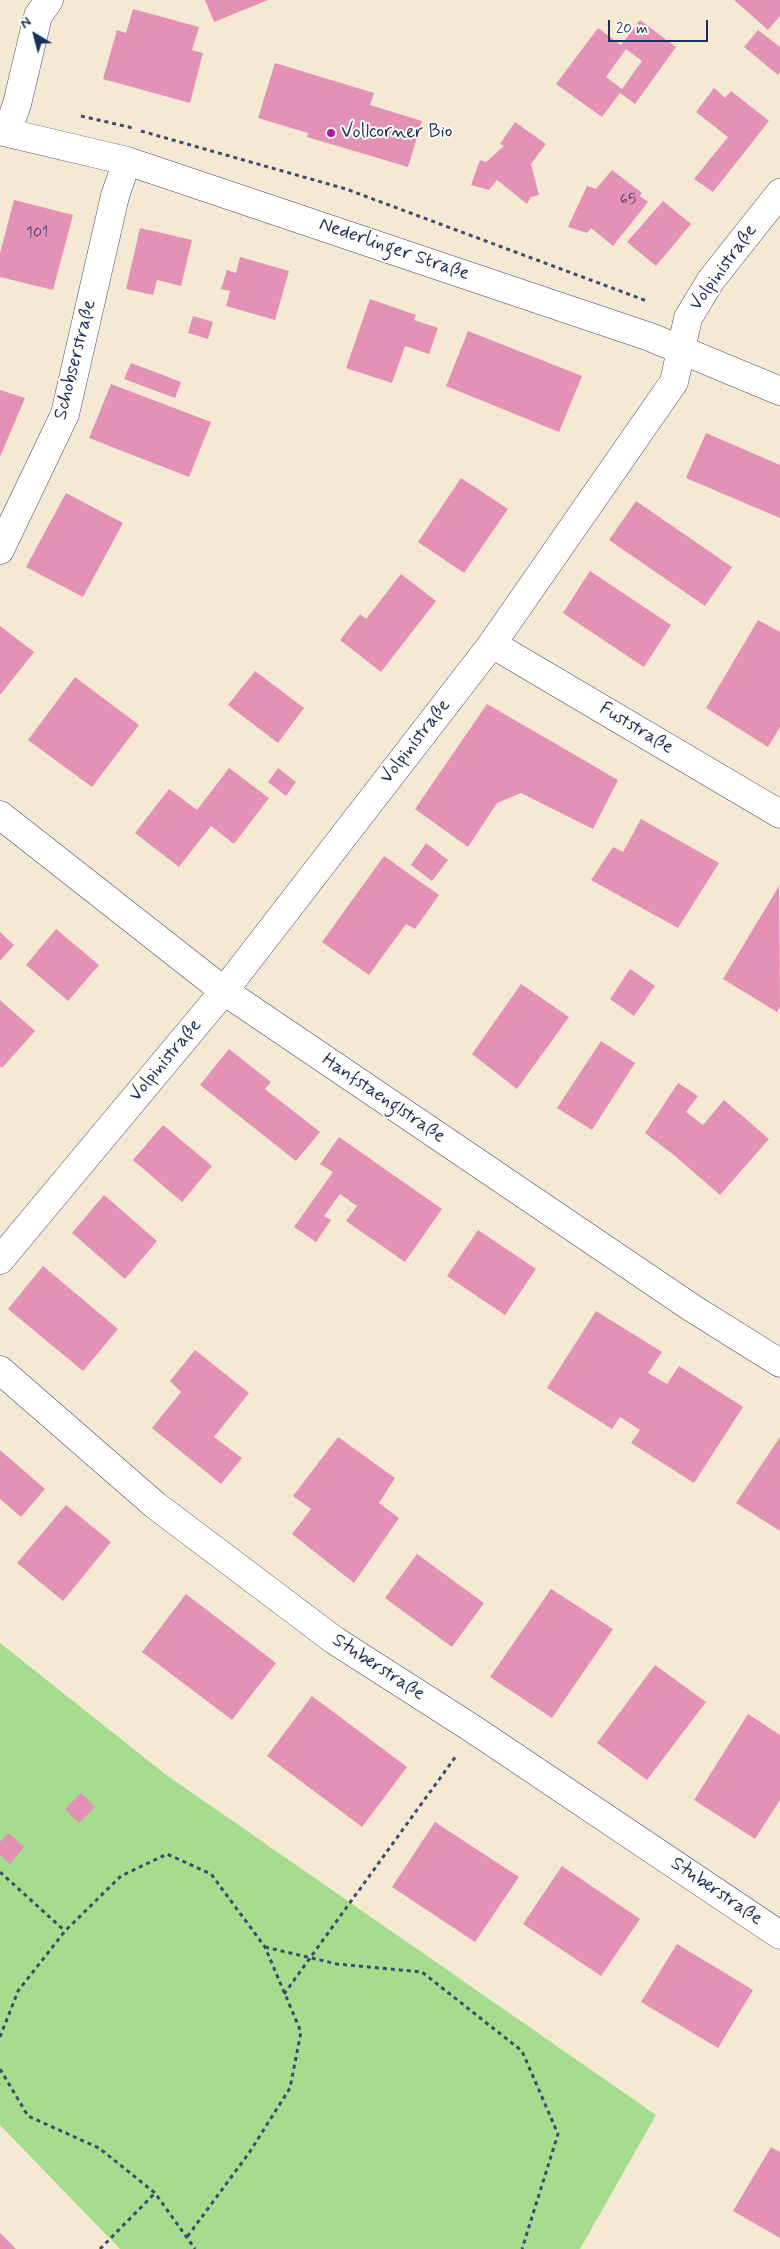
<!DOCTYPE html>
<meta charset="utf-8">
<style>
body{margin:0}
#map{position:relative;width:780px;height:2249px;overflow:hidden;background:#f5e9d3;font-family:Mynerve,sans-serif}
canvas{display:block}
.north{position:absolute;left:10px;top:10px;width:50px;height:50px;-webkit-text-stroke:4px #fdfcf7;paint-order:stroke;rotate:323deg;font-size:14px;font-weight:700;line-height:20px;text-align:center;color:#1b2f5e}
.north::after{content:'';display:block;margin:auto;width:18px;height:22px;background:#1b2f5e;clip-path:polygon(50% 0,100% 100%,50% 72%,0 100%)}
.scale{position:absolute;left:608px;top:20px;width:100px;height:22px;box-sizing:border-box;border:2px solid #1b2f5e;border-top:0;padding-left:6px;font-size:15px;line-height:18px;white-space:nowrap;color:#1b2f5e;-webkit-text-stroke:4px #fdfcf7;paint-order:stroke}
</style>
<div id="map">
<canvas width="780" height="2249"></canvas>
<div class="north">N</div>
<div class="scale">20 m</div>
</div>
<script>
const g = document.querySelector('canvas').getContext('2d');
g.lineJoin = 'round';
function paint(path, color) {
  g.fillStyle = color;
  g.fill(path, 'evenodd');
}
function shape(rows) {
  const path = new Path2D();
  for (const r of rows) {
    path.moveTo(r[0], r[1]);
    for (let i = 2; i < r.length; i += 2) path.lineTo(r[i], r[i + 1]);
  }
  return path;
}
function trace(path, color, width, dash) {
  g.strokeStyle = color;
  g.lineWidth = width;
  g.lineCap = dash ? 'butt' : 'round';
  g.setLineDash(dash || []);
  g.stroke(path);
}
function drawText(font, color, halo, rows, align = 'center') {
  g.font = font + ' Mynerve,sans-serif';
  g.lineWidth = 4;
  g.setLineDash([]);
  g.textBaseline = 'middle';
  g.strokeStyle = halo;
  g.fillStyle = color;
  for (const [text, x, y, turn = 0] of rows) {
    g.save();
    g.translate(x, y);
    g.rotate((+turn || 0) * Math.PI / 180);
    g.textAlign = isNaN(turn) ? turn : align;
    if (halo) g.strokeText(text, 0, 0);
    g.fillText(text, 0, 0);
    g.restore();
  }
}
paint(shape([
 [0,1643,165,1774,656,2115,580,2249,120,2249,0,2125]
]), '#a5dc8d');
paint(shape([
 [205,0,268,0,214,22],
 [734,0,780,0,780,16,768,30],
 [133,9,199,27,192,50,203,53,190,103,103,79,117,30,126,33],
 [640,20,676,47,635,104,620,93,602,117,556,84,598,28,621,45],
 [626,49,642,61,622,89,606,77],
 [758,30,780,47,780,72,778,75,744,47],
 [275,63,374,93,370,105,422,121,408,167,307,137,308,133,258,118],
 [714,88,725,98,731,91,769,121,713,192,694,179,728,137,696,112],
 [515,122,546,144,531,164,539,195,531,197,527,204,497,180,489,190,471,185,480,160,486,162,504,146,500,144],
 [612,170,642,193,640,196,648,202,613,246,591,228,587,233,568,227,587,186,596,189],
 [14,200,73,215,53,290,0,277,0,253],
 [663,201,691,224,656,266,627,242],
 [140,228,192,240,181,286,157,280,153,295,126,289],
 [240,257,289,271,275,320,226,306,230,291,221,289,227,270,236,273],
 [370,299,416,315,414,320,438,328,429,354,405,346,392,383,346,368],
 [193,316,213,322,208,339,188,333],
 [468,331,582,376,559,432,446,386],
 [131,363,181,382,175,398,124,379],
 [111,384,211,422,189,477,89,438],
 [0,390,25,398,0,457],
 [706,433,780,465,780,518,686,478],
 [461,478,508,509,464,573,418,542],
 [66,493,123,523,83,597,26,567],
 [636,501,732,567,705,606,609,540],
 [590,571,671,625,644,667,563,613],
 [401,574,436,601,381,672,340,640,360,614,366,619],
 [758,620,780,632,780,727,768,747,706,708],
 [0,626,34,652,0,695],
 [255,671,304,708,278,743,228,705],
 [75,677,139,725,92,787,28,740],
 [487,704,618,780,593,829,521,793,497,803,468,847,415,809],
 [229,768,269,798,234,844,211,826,179,867,135,833,169,789,197,810],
 [278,768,296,782,286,796,268,782],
 [641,819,719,863,678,928,591,880,613,847,623,852],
 [426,843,448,860,432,881,411,865],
 [384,856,439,895,415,929,406,924,369,975,322,942],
 [779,886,780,1007,777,1012,723,979],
 [56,929,99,965,68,1001,26,965],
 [0,932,14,945,0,961],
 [630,969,655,986,634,1016,610,999],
 [521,984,569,1017,517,1089,472,1054],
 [0,1000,35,1031,2,1068,0,1066],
 [601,1041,635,1063,592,1130,557,1108],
 [229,1049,271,1082,265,1089,320,1132,296,1161,200,1085],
 [678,1083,698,1096,686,1112,703,1125,724,1100,769,1139,720,1195,675,1156,645,1133],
 [163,1125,212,1166,182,1202,133,1160],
 [339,1137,442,1209,405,1262,346,1221,357,1206,340,1194,324,1216,331,1220,316,1242,294,1227,333,1172,320,1164],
 [104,1195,157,1241,125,1279,72,1233],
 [478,1230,536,1269,505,1315,447,1276],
 [43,1266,118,1329,83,1371,8,1309],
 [596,1311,662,1352,648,1373,667,1384,679,1366,743,1407,694,1483,631,1443,640,1430,620,1417,612,1429,547,1388],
 [195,1350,249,1393,214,1437,242,1458,221,1484,152,1428,181,1392,170,1381],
 [338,1437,395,1478,379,1503,399,1518,354,1583,292,1534,311,1509,293,1496],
 [780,1437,780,1531,736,1503],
 [0,1450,45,1489,21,1517,0,1499],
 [66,1505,111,1542,63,1601,17,1563],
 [417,1554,484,1603,452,1647,385,1598],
 [551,1589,613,1629,552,1718,490,1677],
 [186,1594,276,1663,232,1720,142,1652],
 [655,1665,706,1702,647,1780,597,1743],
 [312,1696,407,1767,362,1827,267,1756],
 [748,1714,780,1735,780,1800,755,1839,694,1800],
 [81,1793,95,1807,79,1823,65,1809],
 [435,1822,519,1877,475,1942,392,1887],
 [8,1833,24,1847,10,1864,0,1855,0,1842],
 [562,1866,640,1919,601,1976,523,1924],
 [677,1944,753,1990,718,2048,641,2002],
 [771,2147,780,2152,780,2238,733,2211],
 [0,2233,16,2249,0,2249]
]), '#e392b6');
const minor = shape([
 [0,131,127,161,650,337,780,391],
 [7,132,17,104,38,16,49,0],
 [0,550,65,414,115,196,127,161],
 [492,644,780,814],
 [0,815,224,991,692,1308,780,1363],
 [0,1260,224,991,492,644,674,382,688,318,711,280,780,193],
 [0,1370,155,1505,334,1640,473,1729,780,1935]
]);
trace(minor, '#3c4b70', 29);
trace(shape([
 [81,116,133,128],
 [141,131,346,189,647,301],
 [0,1872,65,1931],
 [265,1947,337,1964,422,1972,522,2051,558,2134,522,2249],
 [284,1994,456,1756],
 [0,2037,18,1991,65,1931,121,1876,167,1854,211,1874,265,1947,301,2032,290,2088,249,2153,187,2237],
 [0,2069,28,2116,99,2148,155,2193,195,2249],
 [100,2249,155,2193]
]), '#3c4b70', 3, [4, 4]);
trace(minor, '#fff', 28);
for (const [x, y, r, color] of [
 [331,133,5,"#b5179e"]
]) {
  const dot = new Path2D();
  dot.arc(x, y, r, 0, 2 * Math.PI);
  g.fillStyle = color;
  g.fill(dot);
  trace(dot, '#fdfcf7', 2);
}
drawText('16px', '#4d4874', null, [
 ["65",628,201],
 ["101",37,234]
]);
drawText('19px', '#1b2f5e', '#fdfcf7', [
 ["Vollcorner Bio",341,133]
], 'left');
drawText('19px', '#1b2f5e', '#fdfcf7', [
 ["Nederlinger Straße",394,250,19],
 ["Volpinistraße",724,268,-54],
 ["Schobserstraße",76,360,-76],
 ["Fuststraße",636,729,31],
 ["Volpinistraße",416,742,-52],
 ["Volpinistraße",166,1061,-50],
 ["Hanfstaenglstraße",383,1099,34],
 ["Stuberstraße",378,1668,33],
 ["Stuberstraße",716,1892,34]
]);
</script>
